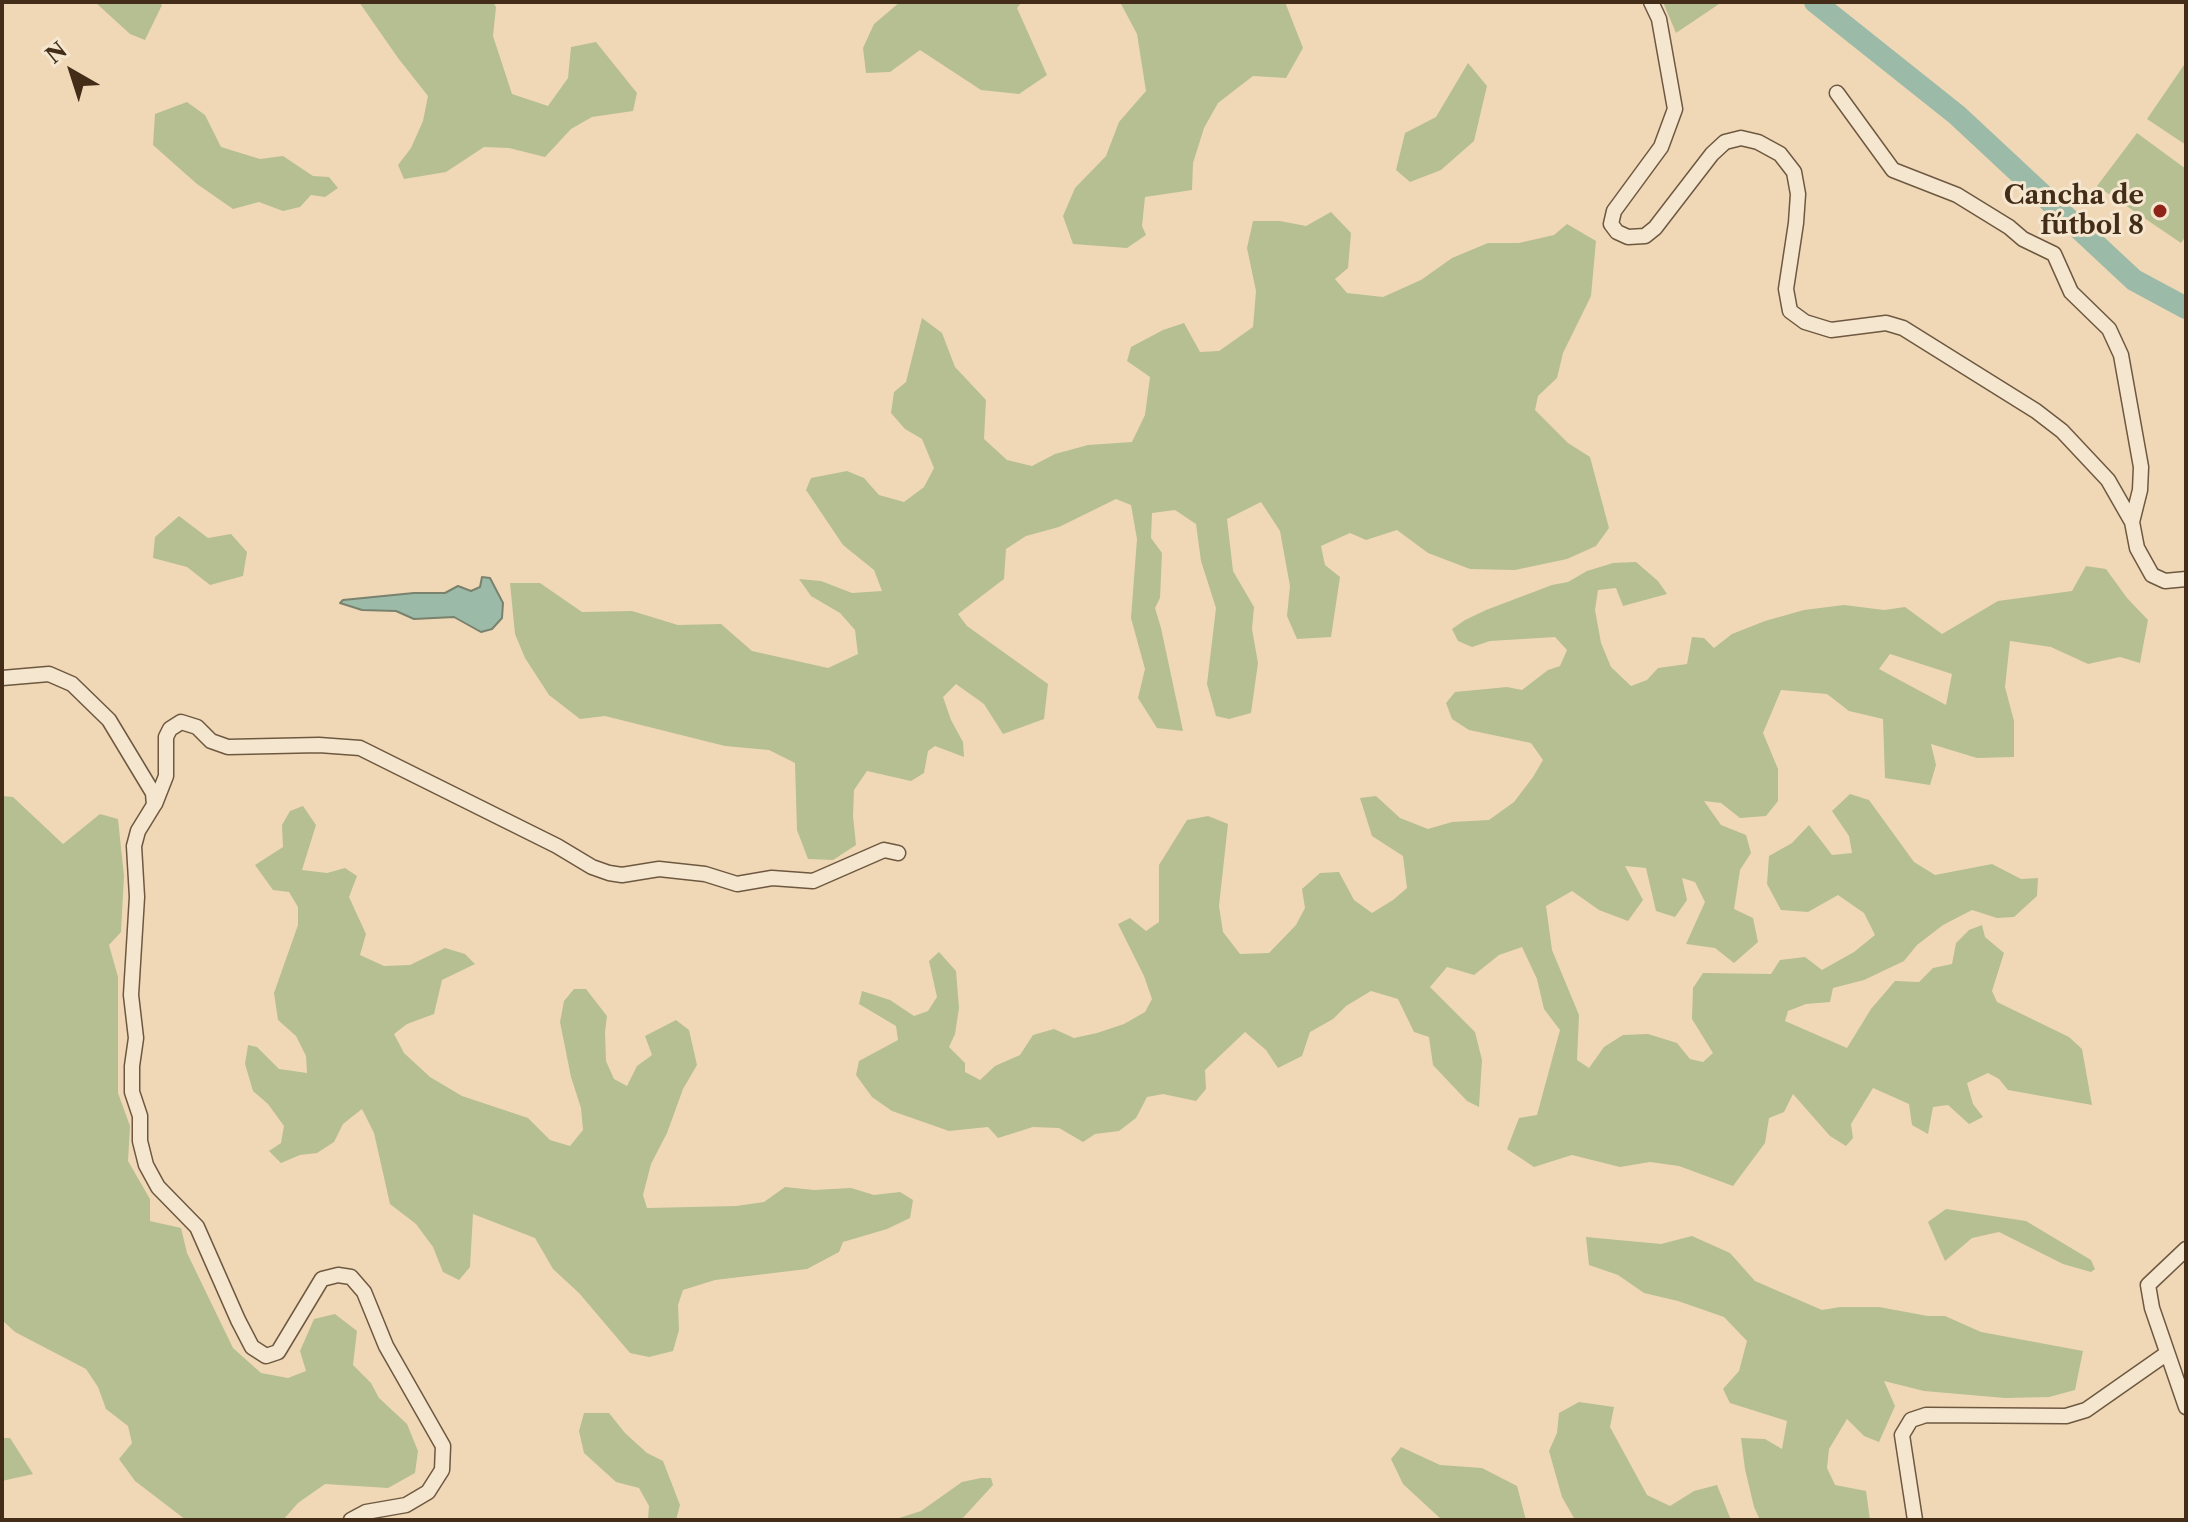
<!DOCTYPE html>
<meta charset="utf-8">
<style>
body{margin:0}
#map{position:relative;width:2188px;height:1522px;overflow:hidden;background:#f0d8b6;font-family:"Libre Caslon Text",serif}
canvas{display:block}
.frame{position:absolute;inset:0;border:4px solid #432d18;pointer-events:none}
.north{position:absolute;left:32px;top:32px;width:80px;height:80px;-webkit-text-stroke:6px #f5e6d0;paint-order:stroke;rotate:321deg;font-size:22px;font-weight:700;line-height:32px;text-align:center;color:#432d18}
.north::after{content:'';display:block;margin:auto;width:28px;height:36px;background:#432d18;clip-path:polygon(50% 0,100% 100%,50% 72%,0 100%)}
</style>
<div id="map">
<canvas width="2188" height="1522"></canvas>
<div class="frame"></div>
<div class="north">N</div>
</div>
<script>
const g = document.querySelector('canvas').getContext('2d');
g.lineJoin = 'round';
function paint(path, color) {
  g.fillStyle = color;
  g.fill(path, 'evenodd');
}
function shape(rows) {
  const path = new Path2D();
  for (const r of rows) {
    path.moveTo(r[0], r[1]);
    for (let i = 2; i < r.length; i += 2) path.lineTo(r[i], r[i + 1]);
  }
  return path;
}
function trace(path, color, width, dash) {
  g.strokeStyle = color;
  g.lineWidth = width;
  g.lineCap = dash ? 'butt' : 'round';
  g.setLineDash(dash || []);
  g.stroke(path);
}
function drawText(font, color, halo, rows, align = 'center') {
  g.font = font + ' "Libre Caslon Text",serif';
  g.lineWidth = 6;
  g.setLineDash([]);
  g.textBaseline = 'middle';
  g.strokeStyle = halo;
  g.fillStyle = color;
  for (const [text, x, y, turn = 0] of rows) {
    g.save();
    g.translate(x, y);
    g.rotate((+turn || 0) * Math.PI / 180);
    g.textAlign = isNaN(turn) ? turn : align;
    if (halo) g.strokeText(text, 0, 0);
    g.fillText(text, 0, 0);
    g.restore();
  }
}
paint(shape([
 [95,2,158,2,162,5,145,40,130,34],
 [359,2,493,2,496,7,493,36,512,94,548,106,568,78,571,47,596,42,637,93,633,111,592,117,571,129,545,157,509,148,484,147,446,172,404,179,398,165,411,148,423,121,428,96,398,58],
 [900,2,1022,2,1017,8,1047,75,1019,94,981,90,920,50,890,72,866,73,863,48,874,24],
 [1120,2,1285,2,1303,48,1286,78,1253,76,1218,103,1204,128,1193,163,1192,190,1145,197,1142,226,1146,235,1127,248,1073,244,1063,216,1075,188,1106,156,1119,122,1146,91,1137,34],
 [1663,2,1722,2,1676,33],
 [2186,62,2186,145,2147,119],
 [1468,63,1487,86,1474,141,1441,170,1410,182,1396,170,1405,133,1436,117],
 [187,102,205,115,221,147,260,159,283,156,313,176,329,177,338,188,325,197,311,195,300,207,283,211,259,202,233,209,197,184,153,145,155,114],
 [2137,133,2186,169,2186,236,2181,243,2097,186],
 [1331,212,1351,233,1348,268,1335,279,1347,293,1383,297,1421,280,1452,258,1488,243,1519,243,1554,235,1567,224,1596,241,1591,296,1563,353,1557,378,1538,396,1535,410,1568,443,1590,457,1609,528,1596,546,1567,559,1515,570,1470,569,1428,553,1397,530,1366,540,1350,533,1321,546,1325,565,1340,577,1331,637,1297,639,1287,616,1290,586,1280,531,1261,502,1227,519,1233,571,1254,607,1252,629,1258,663,1251,713,1229,719,1216,716,1207,684,1216,608,1201,561,1196,524,1175,510,1152,513,1151,538,1162,553,1160,598,1155,608,1161,628,1183,731,1157,728,1138,698,1145,669,1131,618,1137,539,1131,505,1116,499,1059,527,1026,536,1006,549,1004,579,958,614,967,626,1048,684,1044,719,1003,734,984,704,956,684,943,697,951,720,963,742,964,757,935,746,928,751,924,773,911,781,867,771,854,790,853,816,856,845,833,860,808,859,797,830,795,763,769,750,725,746,605,716,580,719,549,695,525,658,515,634,510,583,540,583,582,612,632,611,678,625,721,624,752,651,828,668,858,654,855,630,840,613,811,596,799,579,821,581,852,593,882,591,874,570,843,545,806,490,811,478,847,471,864,478,879,495,904,502,924,487,934,468,922,439,905,429,891,413,894,392,906,382,922,318,942,333,955,367,986,400,984,439,1007,460,1032,466,1055,454,1088,445,1132,442,1145,415,1150,377,1127,361,1131,347,1163,330,1184,323,1200,352,1219,351,1253,327,1256,291,1247,248,1253,221,1280,221,1306,226],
 [179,516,208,538,231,534,247,552,243,576,210,585,187,567,153,558,155,537],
 [1636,562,1658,581,1667,594,1623,606,1616,588,1598,590,1595,610,1601,643,1611,667,1631,686,1647,680,1658,668,1687,664,1692,637,1704,638,1714,648,1732,634,1765,621,1804,610,1844,605,1884,610,1905,607,1942,634,1998,601,2072,591,2086,566,2106,569,2127,598,2148,620,2140,663,2120,657,2088,664,2051,647,2010,641,2005,687,2014,721,2014,757,1977,758,1931,744,1936,765,1930,785,1885,778,1883,719,1849,711,1827,694,1781,690,1763,733,1778,769,1778,801,1766,816,1740,818,1721,803,1704,801,1721,825,1746,835,1751,853,1740,870,1734,909,1753,918,1758,942,1734,963,1715,948,1686,944,1705,902,1695,882,1682,878,1687,900,1675,917,1656,911,1646,868,1625,866,1643,900,1628,921,1599,910,1572,891,1546,906,1552,950,1579,1015,1577,1060,1589,1068,1604,1047,1623,1035,1648,1034,1677,1043,1690,1059,1703,1062,1713,1053,1692,1019,1693,988,1703,973,1771,974,1780,960,1805,957,1822,970,1854,952,1875,935,1864,913,1838,895,1808,912,1781,910,1767,884,1769,856,1792,843,1809,825,1832,855,1852,853,1849,836,1832,811,1850,794,1869,800,1914,862,1935,875,1992,864,2021,879,2038,878,2037,896,2014,917,1997,918,1972,910,1943,925,1917,945,1904,961,1864,980,1833,988,1830,1002,1806,1004,1788,1011,1785,1021,1847,1048,1871,1009,1895,981,1919,982,1933,968,1952,964,1956,943,1969,930,1982,925,1985,937,2004,953,1992,991,1997,1002,2069,1037,2082,1049,2092,1105,2008,1090,1999,1079,1988,1073,1967,1083,1973,1104,1983,1117,1969,1124,1948,1105,1933,1107,1928,1134,1912,1125,1909,1104,1873,1088,1851,1124,1853,1138,1846,1146,1830,1136,1793,1094,1784,1112,1769,1118,1765,1143,1733,1186,1679,1166,1650,1162,1620,1167,1572,1155,1534,1167,1507,1149,1519,1118,1537,1115,1560,1030,1544,1009,1537,979,1522,947,1499,955,1474,975,1447,967,1430,987,1475,1032,1482,1060,1479,1107,1467,1101,1433,1065,1429,1037,1414,1032,1398,999,1371,991,1346,1006,1333,1019,1310,1032,1302,1056,1278,1068,1266,1050,1245,1032,1205,1070,1206,1089,1196,1101,1163,1094,1147,1097,1136,1118,1119,1131,1095,1134,1083,1142,1059,1128,1033,1127,998,1138,988,1127,949,1131,892,1111,872,1097,856,1075,859,1061,898,1040,896,1026,859,1004,862,991,890,1000,914,1016,928,1011,937,997,929,961,939,952,956,971,959,1008,955,1034,949,1047,965,1063,965,1072,980,1080,995,1066,1020,1055,1033,1035,1054,1029,1074,1038,1097,1033,1124,1024,1145,1012,1152,999,1144,976,1118,924,1130,918,1146,931,1159,922,1159,865,1187,820,1208,816,1228,824,1219,906,1223,932,1240,954,1269,953,1296,925,1305,908,1302,889,1320,873,1339,872,1354,900,1372,913,1393,900,1407,888,1403,856,1372,836,1360,798,1376,796,1400,818,1428,829,1452,822,1489,820,1514,802,1533,777,1543,760,1531,743,1469,730,1452,719,1446,703,1455,692,1507,687,1522,690,1548,670,1560,666,1567,650,1555,637,1490,641,1472,647,1458,641,1452,629,1465,620,1486,610,1552,585,1568,582,1587,571,1613,563],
 [1890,654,1952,674,1946,705,1879,669],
 [2,796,13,797,63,844,100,814,118,819,124,876,121,932,109,945,118,977,118,1093,130,1126,128,1161,150,1199,150,1221,181,1228,187,1253,233,1348,261,1373,288,1378,306,1371,300,1351,314,1319,335,1314,357,1331,353,1365,371,1383,379,1398,407,1424,418,1451,415,1473,388,1488,325,1484,298,1503,283,1520,186,1520,135,1481,119,1459,132,1443,128,1426,106,1409,98,1387,86,1369,15,1332,2,1320],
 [303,806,316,825,302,870,327,873,345,868,357,876,349,897,366,934,360,955,384,966,410,965,445,948,465,954,475,964,442,980,434,1014,407,1024,394,1034,404,1053,430,1077,462,1096,528,1118,550,1140,570,1146,583,1130,581,1108,571,1077,560,1022,564,1001,574,989,586,989,607,1016,605,1032,606,1061,614,1079,627,1086,637,1066,652,1055,645,1036,676,1020,689,1030,697,1065,683,1089,667,1133,651,1164,643,1195,647,1208,736,1206,764,1202,785,1187,814,1190,851,1188,874,1195,900,1192,913,1200,910,1218,887,1229,843,1242,839,1252,807,1269,715,1280,683,1290,678,1305,679,1330,673,1351,649,1357,630,1353,579,1293,553,1269,535,1238,473,1214,470,1267,459,1280,443,1272,433,1247,416,1224,390,1204,374,1133,362,1109,343,1124,334,1142,317,1153,300,1155,281,1163,269,1151,281,1143,284,1126,268,1104,253,1091,245,1064,248,1045,257,1047,279,1069,307,1073,306,1056,296,1036,278,1020,274,993,298,925,298,907,289,892,273,890,255,865,283,847,282,825,290,811],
 [1946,1209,2026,1221,2091,1260,2095,1269,2091,1272,2063,1264,1999,1232,1972,1238,1945,1261,1928,1222],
 [1692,1236,1730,1253,1755,1281,1822,1310,1840,1307,1879,1307,1928,1316,1945,1316,1981,1332,2083,1351,2075,1390,2049,1397,2005,1398,1924,1391,1884,1381,1895,1406,1879,1442,1864,1436,1847,1419,1829,1449,1827,1468,1835,1485,1866,1491,1870,1520,1760,1520,1754,1507,1745,1469,1741,1438,1765,1439,1782,1449,1787,1421,1730,1403,1723,1389,1739,1371,1747,1341,1724,1317,1678,1301,1644,1293,1618,1275,1589,1265,1586,1237,1661,1244],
 [1579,1402,1614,1407,1610,1427,1647,1495,1670,1506,1694,1491,1717,1485,1731,1520,1575,1520,1562,1497,1549,1451,1557,1433,1559,1413],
 [584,1413,609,1413,625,1433,647,1453,663,1461,680,1505,676,1520,648,1520,649,1506,639,1488,616,1482,584,1453,579,1431],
 [2,1438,10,1438,33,1474,2,1481],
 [1401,1447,1440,1465,1482,1468,1517,1486,1526,1520,1442,1520,1403,1484,1391,1459],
 [981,1478,991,1478,993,1485,961,1520,893,1520,921,1511,962,1482]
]), '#b5bf91');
const water = shape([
 [482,577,490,578,503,603,502,618,492,629,481,632,454,617,414,619,396,611,362,610,340,603,343,600,414,593,445,593,458,586,471,591,480,587,482,577]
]);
paint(water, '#9bbba8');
trace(water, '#78826e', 2);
trace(shape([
 [1815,2,1957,115,2134,280,2186,308]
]), '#9bbba8', 22);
const minor = shape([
 [1651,2,1659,19,1675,109,1661,147,1614,211,1611,224,1617,232,1628,237,1645,236,1655,228,1712,154,1725,142,1741,138,1758,142,1780,154,1794,172,1798,194,1796,223,1786,289,1790,311,1805,322,1831,330,1886,323,1903,328,2036,411,2062,431,2108,480,2132,522,2137,548,2152,575,2165,581,2186,579],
 [1837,93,1893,170,1957,195,2009,227,2023,239,2054,254,2071,292,2109,329,2121,355,2141,467,2140,490,2132,522],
 [2,678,49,674,72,684,109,720,153,793,154,805,138,831,134,846,137,897,131,995,136,1038,132,1066,132,1092,140,1116,140,1141,146,1165,158,1187,197,1227,238,1320,252,1347,266,1356,278,1352,322,1279,338,1275,351,1277,364,1292,386,1346,443,1446,442,1470,428,1492,406,1505,366,1512,351,1520],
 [155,804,166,776,166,737,170,729,181,722,197,727,211,741,228,747,319,745,360,748,557,846,592,867,609,873,622,875,659,869,705,874,737,884,772,878,813,881,884,850,898,853],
 [2186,1249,2148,1285,2152,1308,2186,1407],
 [1915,1520,1902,1435,1911,1420,1926,1415,2066,1416,2086,1410,2166,1354]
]);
trace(minor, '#6e5840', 17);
trace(minor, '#f5e6d0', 14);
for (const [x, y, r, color] of [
 [2160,211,8,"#8f2418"]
]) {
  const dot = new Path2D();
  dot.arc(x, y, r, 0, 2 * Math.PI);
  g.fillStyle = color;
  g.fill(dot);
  trace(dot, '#f5e6d0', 3);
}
drawText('bold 26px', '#432d18', '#f5e6d0', [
 ["Cancha de",2144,196],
 ["fútbol 8",2144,226]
], 'right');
</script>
